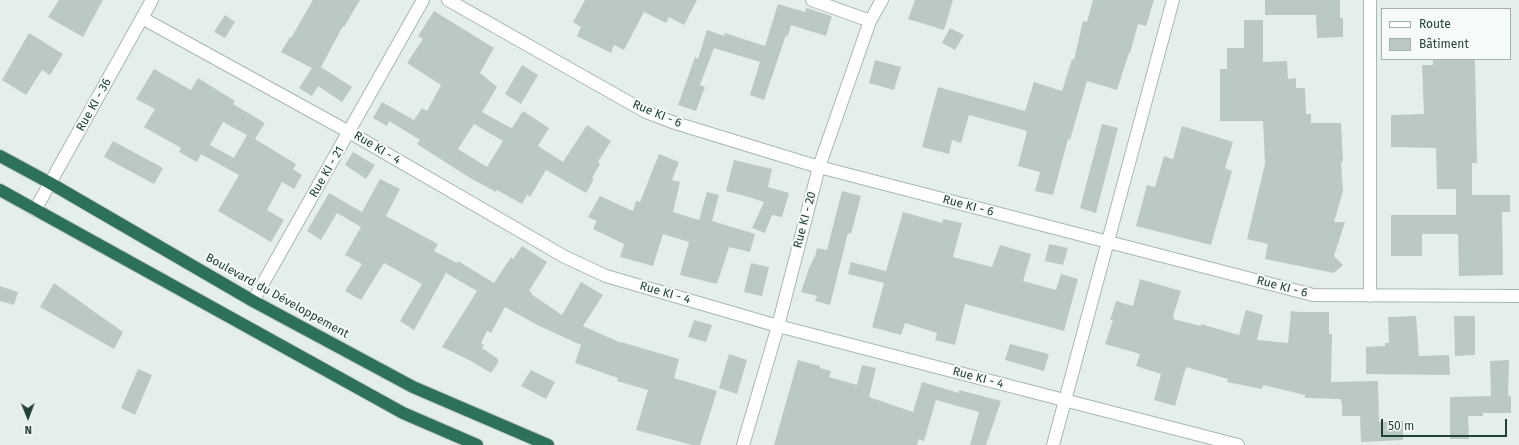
<!DOCTYPE html>
<meta charset="utf-8">
<style>
body{margin:0}
#map{position:relative;width:1519px;height:445px;overflow:hidden;background:#e5efe9;font-family:"Fira Sans",sans-serif}
canvas{display:block}
.legend{position:absolute;left:1381px;top:8px;width:130px;height:52px;box-sizing:border-box;background:#f6fbf8;border:1px solid #a2b1aa;margin:0;padding:5px 7px;list-style:none;font-size:12px;color:#234236}
.legend li{display:flex;align-items:center;gap:8px;height:20px}
.legend b{width:20px;border:1px solid #a2b1aa}
.north{position:absolute;left:8px;top:397px;width:40px;height:40px;-webkit-text-stroke:3px #f6fbf8;paint-order:stroke;rotate:179deg;font-size:11px;font-weight:700;line-height:16px;text-align:center;color:#234236}
.north::after{content:'';display:block;margin:auto;width:14px;height:18px;background:#234236;clip-path:polygon(50% 0,100% 100%,50% 72%,0 100%)}
.scale{position:absolute;left:1381px;top:419px;width:126px;height:18px;box-sizing:border-box;border:2px solid #234236;border-top:0;padding-left:5px;font-size:12px;line-height:14px;white-space:nowrap;color:#234236;-webkit-text-stroke:3px #f6fbf8;paint-order:stroke}
</style>
<div id="map">
<canvas width="1519" height="445"></canvas>
<ul class="legend">
<li><b style="height:5px;background:#fff"></b>Route</li>
<li><b style="height:11px;background:#bacac2"></b>Bâtiment</li>
</ul>
<div class="north">N</div>
<div class="scale">50 m</div>
</div>
<script>
const g = document.querySelector('canvas').getContext('2d');
g.lineJoin = 'round';
function paint(path, color) {
  g.fillStyle = color;
  g.fill(path, 'evenodd');
}
function shape(rows) {
  const path = new Path2D();
  for (const r of rows) {
    path.moveTo(r[0], r[1]);
    for (let i = 2; i < r.length; i += 2) path.lineTo(r[i], r[i + 1]);
  }
  return path;
}
function trace(path, color, width, dash) {
  g.strokeStyle = color;
  g.lineWidth = width;
  g.lineCap = dash ? 'butt' : 'round';
  g.setLineDash(dash || []);
  g.stroke(path);
}
function drawText(font, color, halo, rows, align = 'center') {
  g.font = font + ' "Fira Sans",sans-serif';
  g.lineWidth = 4;
  g.setLineDash([]);
  g.textBaseline = 'middle';
  g.strokeStyle = halo;
  g.fillStyle = color;
  for (const [text, x, y, turn = 0] of rows) {
    g.save();
    g.translate(x, y);
    g.rotate((+turn || 0) * Math.PI / 180);
    g.textAlign = isNaN(turn) ? turn : align;
    if (halo) g.strokeText(text, 0, 0);
    g.fillText(text, 0, 0);
    g.restore();
  }
}
paint(shape([
 [59,0,103,0,83,37,48,17],
 [313,0,360,0,344,27,343,26,321,67,352,87,342,102,318,86,312,96,299,88,312,68,281,52,290,37,291,38],
 [585,0,697,0,684,25,669,17,666,23,644,12,624,50,614,45,611,53,577,36,581,27,573,22],
 [915,0,953,0,944,30,908,19],
 [1093,0,1154,0,1146,26,1138,24,1130,53,1129,53,1117,90,1087,81,1070,140,1068,139,1053,195,1035,191,1040,172,1018,166,1027,131,969,115,961,143,952,140,949,154,922,147,938,87,1025,111,1034,82,1062,91,1072,59,1074,60,1083,21,1087,22],
 [1265,0,1340,0,1340,18,1343,18,1343,37,1317,38,1316,15,1265,15],
 [778,4,805,12,806,8,832,16,826,36,791,25,788,36,786,35,764,100,750,95,760,62,714,48,700,85,705,87,696,111,678,105,695,57,698,59,707,30,724,36,725,33,765,46],
 [434,11,494,48,480,73,497,87,482,112,511,128,512,128,523,111,549,128,538,146,563,162,587,125,611,141,598,162,600,164,592,178,594,179,586,193,546,170,530,197,527,195,522,204,497,190,496,192,470,178,417,144,420,140,389,121,387,126,373,118,382,102,414,120,422,108,427,111,441,85,407,63,423,39,418,36],
 [474,124,503,141,487,167,458,149],
 [225,15,235,22,225,38,214,32],
 [1244,20,1263,20,1263,62,1287,61,1288,79,1296,78,1296,88,1305,88,1306,114,1311,114,1311,123,1341,123,1343,162,1341,162,1343,191,1334,222,1345,222,1334,256,1343,265,1334,273,1265,259,1268,244,1247,239,1265,164,1263,121,1220,121,1220,69,1227,69,1227,48,1244,48],
 [950,28,964,35,955,50,942,43],
 [29,33,63,54,50,75,42,70,26,95,2,80],
 [1433,59,1475,59,1477,163,1472,163,1472,195,1510,195,1510,212,1502,212,1503,275,1459,276,1458,234,1422,234,1422,256,1391,256,1391,215,1456,215,1456,189,1437,189,1436,148,1391,147,1391,115,1424,114,1422,65,1433,65],
 [875,60,901,67,894,90,869,83],
 [522,65,538,75,521,104,505,94],
 [154,69,191,90,198,78,235,101,233,104,265,123,255,139,296,164,293,169,302,175,294,189,282,182,267,210,284,220,271,242,218,211,239,175,201,154,197,162,179,152,181,148,144,127,155,109,136,99],
 [223,122,247,135,234,158,210,145],
 [1102,124,1118,128,1096,213,1080,208],
 [1182,126,1233,142,1225,168,1232,171,1211,245,1136,226,1147,185,1155,187,1164,156,1173,159],
 [113,141,163,168,154,184,104,157],
 [353,152,375,165,366,179,345,165],
 [659,154,679,162,672,180,680,182,673,212,699,220,707,192,719,195,712,221,755,234,750,252,729,247,717,284,680,275,689,242,663,234,653,266,620,257,624,244,593,229,597,221,588,217,600,196,633,211,636,201,640,202],
 [734,160,772,169,768,187,789,193,782,217,772,215,765,233,752,228,764,202,749,197,726,191],
 [380,179,400,189,386,216,438,244,434,251,457,263,458,261,494,283,511,257,513,259,522,246,547,262,529,291,532,293,531,294,562,315,581,282,603,295,583,326,621,343,621,342,679,359,674,378,717,391,700,445,692,445,636,430,648,390,617,381,618,378,575,363,581,345,539,326,505,307,491,333,487,331,481,343,484,345,482,348,498,359,497,360,499,361,491,373,469,360,442,347,477,291,446,273,414,330,400,321,422,284,384,263,361,300,345,291,362,264,345,255,361,227,337,213,321,240,307,231,329,193,362,212],
 [842,191,861,196,851,234,848,233,830,305,815,301,817,296,801,292,810,265,811,265,814,257,815,257,817,248,827,250],
 [903,212,942,223,943,219,962,223,953,257,992,267,1000,245,1031,254,1023,281,1056,290,1061,274,1078,279,1064,331,965,304,955,345,935,340,937,333,905,323,901,335,872,327,884,283,848,274,851,262,886,271],
 [1049,244,1068,248,1063,265,1045,261],
 [751,263,769,267,762,296,744,292],
 [1140,279,1181,291,1173,316,1174,316,1173,319,1201,326,1201,324,1239,335,1246,310,1263,315,1257,340,1288,343,1291,311,1299,312,1329,312,1329,334,1332,334,1331,382,1378,381,1379,422,1403,421,1403,440,1361,442,1360,416,1342,416,1342,403,1341,403,1341,399,1305,398,1305,395,1263,385,1262,389,1227,382,1228,379,1186,367,1175,406,1154,400,1161,374,1136,366,1140,354,1105,344,1113,320,1110,320,1116,301,1133,306],
 [54,283,123,332,114,349,40,307],
 [0,286,18,292,14,305,0,301],
 [1416,316,1419,356,1449,355,1450,375,1366,374,1366,347,1385,346,1385,343,1389,343,1388,317],
 [1454,316,1475,316,1475,355,1455,356],
 [694,320,712,325,706,342,688,337],
 [1010,344,1049,354,1044,371,1005,360],
 [729,354,747,360,737,394,719,388],
 [798,360,820,366,820,368,831,371,829,377,857,385,862,365,876,368,869,397,913,412,922,382,959,393,959,390,1001,401,986,445,970,445,979,412,936,400,924,441,919,439,917,445,774,445],
 [1509,360,1508,395,1511,396,1511,413,1483,413,1483,416,1468,416,1469,439,1450,439,1450,397,1491,396,1490,361],
 [138,369,152,375,135,415,121,408],
 [531,370,555,382,546,399,521,386]
]), '#bacac2');
const minor = shape([
 [448,0,646,112,672,122,819,167,1313,295,1519,296],
 [812,0,870,21],
 [142,18,349,132,565,257,606,276,778,326,1238,445],
 [35,210,152,0],
 [1370,296,1370,0],
 [253,301,423,0],
 [743,445,778,326,819,167,870,21,882,0],
 [1053,445,1173,0]
]);
const highway = shape([
 [0,156,50,183,253,301,413,387,548,445],
 [0,190,403,413,477,445]
]);
trace(minor, '#a7b8b0', 14);
trace(highway, '#c1cac7', 14);
trace(minor, '#fff', 12);
trace(highway, '#2d705b', 12);
drawText('12px', '#234236', '#f6fbf8', [
 ["Rue KI - 36",94,105,-61],
 ["Rue KI - 6",657,114,23],
 ["Rue KI - 4",377,148,31],
 ["Rue KI - 21",327,172,-60],
 ["Rue KI - 6",968,206,15],
 ["Rue KI - 20",805,220,-75],
 ["Rue KI - 6",1282,287,15],
 ["Rue KI - 4",665,293,16],
 ["Boulevard du Développement",277,296,29],
 ["Rue KI - 4",978,378,15]
]);
</script>
